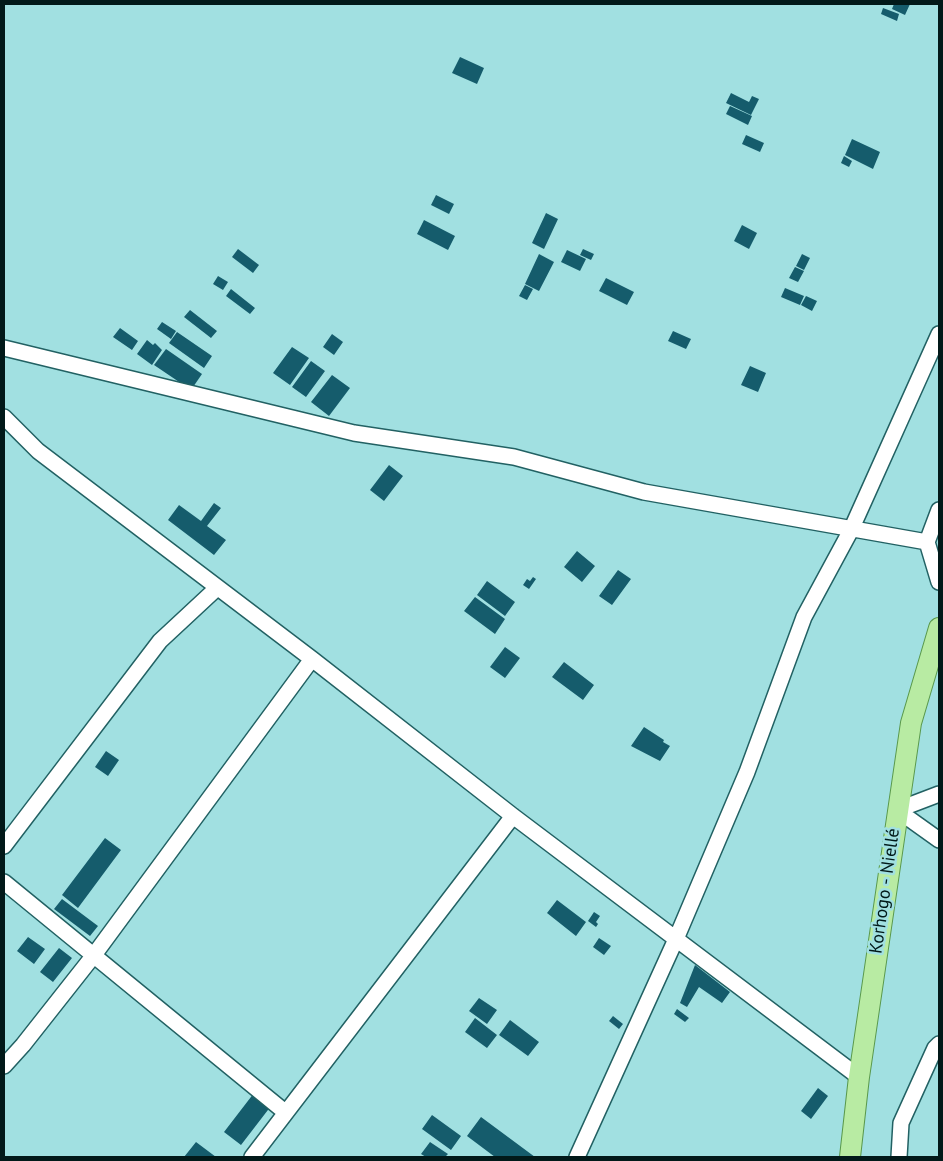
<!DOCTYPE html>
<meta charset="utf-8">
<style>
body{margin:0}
#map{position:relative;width:943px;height:1161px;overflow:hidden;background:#a1e0e1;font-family:"PT Sans",sans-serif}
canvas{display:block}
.frame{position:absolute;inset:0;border:5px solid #011919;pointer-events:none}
</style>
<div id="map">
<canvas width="943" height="1161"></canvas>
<div class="frame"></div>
</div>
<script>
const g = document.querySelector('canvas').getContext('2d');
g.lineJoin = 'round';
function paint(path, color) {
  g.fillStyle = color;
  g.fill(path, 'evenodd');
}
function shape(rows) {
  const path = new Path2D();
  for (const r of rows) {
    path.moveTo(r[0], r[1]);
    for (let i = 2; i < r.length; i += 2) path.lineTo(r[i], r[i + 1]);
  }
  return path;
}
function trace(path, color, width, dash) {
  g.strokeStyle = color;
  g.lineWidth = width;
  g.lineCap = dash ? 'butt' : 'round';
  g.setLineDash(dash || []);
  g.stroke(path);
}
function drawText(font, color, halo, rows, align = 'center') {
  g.font = font + ' "PT Sans",sans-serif';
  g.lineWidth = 5;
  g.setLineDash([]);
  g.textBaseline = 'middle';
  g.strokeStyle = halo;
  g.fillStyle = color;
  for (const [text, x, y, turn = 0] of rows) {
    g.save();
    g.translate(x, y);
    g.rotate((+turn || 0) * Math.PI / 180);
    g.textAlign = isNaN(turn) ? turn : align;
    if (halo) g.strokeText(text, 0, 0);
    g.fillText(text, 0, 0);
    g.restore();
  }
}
paint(shape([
 [894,4,910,4,905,15,892,9],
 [883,8,899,14,897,21,881,14],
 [460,57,484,68,477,84,452,73],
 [731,93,749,102,752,96,759,99,751,115,726,103],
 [730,106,752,116,748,125,726,114],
 [746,135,764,143,760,152,742,144],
 [852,139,880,152,873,169,845,155],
 [844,156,852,161,849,167,841,163],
 [436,195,454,204,449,214,431,205],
 [546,213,558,219,544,249,532,243],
 [424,220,455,236,448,250,417,234],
 [742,225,757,233,749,249,734,241],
 [238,249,259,265,253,273,232,257],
 [583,249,594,254,591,260,580,255],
 [567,250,586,259,580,271,561,262],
 [539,254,554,262,539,291,525,284],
 [802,254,810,258,804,270,796,266],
 [795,267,804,271,798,282,789,278],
 [218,276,228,282,223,290,213,284],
 [606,278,634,292,627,305,599,291],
 [525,285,533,289,527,300,519,296],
 [785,288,804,296,800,305,781,297],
 [231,289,255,308,250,314,226,296],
 [806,296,817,301,812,311,801,305],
 [190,310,217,331,211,338,184,317],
 [162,322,176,331,171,339,157,329],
 [120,328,138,341,132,350,113,337],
 [673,331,691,339,686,349,668,341],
 [177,332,212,356,204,368,169,343],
 [332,334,343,342,334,355,323,347],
 [147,340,153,345,155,343,162,350,152,365,137,354],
 [292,347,309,358,290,385,273,373],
 [166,349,202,374,191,390,154,365],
 [311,361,325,371,306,397,292,387],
 [750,366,766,373,758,392,741,385],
 [332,375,350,388,329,416,311,402],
 [389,465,403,476,384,501,370,490],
 [214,503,221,508,207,526,226,540,214,555,168,520,179,505,201,521],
 [577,551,595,566,582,582,564,567],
 [618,570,631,579,612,605,599,596],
 [533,577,536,579,529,589,523,585,527,579,530,581],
 [487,581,515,602,505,616,477,595],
 [475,597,505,619,495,634,464,611],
 [505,647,520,658,505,678,490,667],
 [564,662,594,685,583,700,552,677],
 [644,727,664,740,663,742,670,746,660,761,631,746],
 [106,751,119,760,108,776,95,767],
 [105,838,121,850,78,908,62,895],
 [62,899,98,926,90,936,54,909],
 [557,900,586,922,576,936,547,913],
 [594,912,600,916,596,922,598,924,596,927,588,921],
 [28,937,45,949,34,964,17,951],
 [599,938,611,946,604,955,593,947],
 [59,948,72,958,53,982,40,972],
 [695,965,730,992,722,1003,699,987,687,1007,680,1003],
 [479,998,497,1010,487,1024,469,1011],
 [677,1009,689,1018,685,1022,674,1014],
 [613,1016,623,1024,619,1029,609,1021],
 [475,1018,497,1035,487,1048,465,1032],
 [510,1020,539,1042,528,1056,499,1035],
 [818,1088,828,1096,811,1119,801,1111],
 [254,1093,271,1106,241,1145,224,1132],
 [432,1115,461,1136,451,1150,422,1129],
 [481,1117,535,1157,495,1157,467,1136],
 [196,1142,216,1157,184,1157],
 [430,1142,448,1154,445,1157,426,1157,421,1154]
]), '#155c6c');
const minor = shape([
 [4,348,354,433,514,457,644,492,927,542],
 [4,417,38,451,312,659,513,816,859,1077],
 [939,510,927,542,939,582],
 [897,810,939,840],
 [897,810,939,794],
 [4,846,160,641,217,588],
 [4,882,285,1112],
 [4,1066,23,1045,94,955,312,659],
 [252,1157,513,816],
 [577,1157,676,939,747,772,804,617,851,530,939,334],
 [899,1157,901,1123,935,1048,939,1044]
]);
const major = shape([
 [850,1157,859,1077,911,723,939,628]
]);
trace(minor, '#226163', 18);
trace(major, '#59984b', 22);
trace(minor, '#fff', 15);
trace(major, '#b8eba3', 20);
drawText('18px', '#011919', '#a1e0e1', [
 ["Korhogo - Niellé",885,891,-82]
]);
</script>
